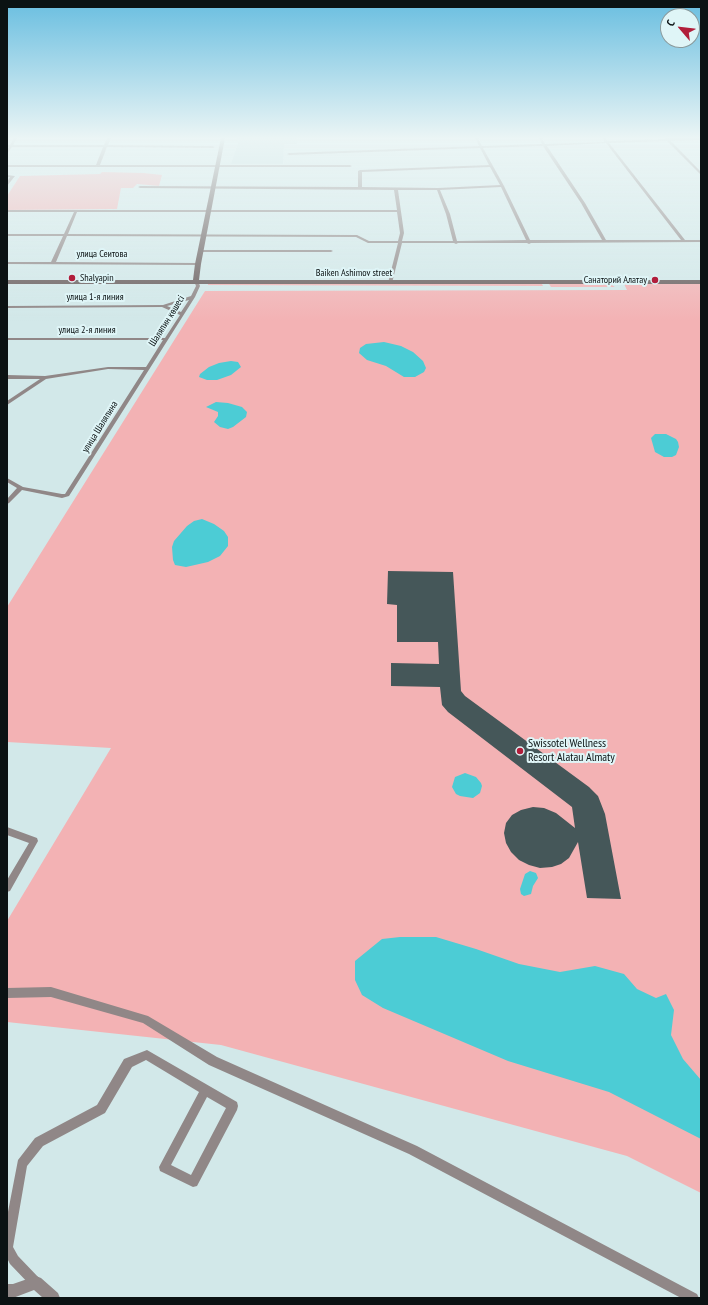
<!DOCTYPE html>
<meta charset="utf-8">
<style>
body{margin:0}
#map{position:relative;width:708px;height:1305px;overflow:hidden;background:#d2e8e9;font-family:"PT Sans Narrow",sans-serif}
canvas{display:block}
.frame{position:absolute;inset:0;border:8px solid #0b1213;pointer-events:none}
.north{position:absolute;left:660px;top:8px;width:40px;height:40px;box-sizing:border-box;background:#dff5f7;border:1px solid #8a9a9c;border-radius:50%;rotate:298deg;font-size:11px;font-weight:700;line-height:16px;text-align:center;color:#0b1213}
.north::after{content:'';display:block;margin:auto;width:14px;height:18px;background:#b11e3b;clip-path:polygon(50% 0,100% 100%,50% 72%,0 100%)}
</style>
<div id="map">
<canvas width="708" height="1305"></canvas>
<div class="frame"></div>
<div class="north">С</div>
</div>
<script>
const g = document.querySelector('canvas').getContext('2d');
g.lineJoin = 'round';
function paint(path, color) {
  g.fillStyle = color;
  g.fill(path, 'evenodd');
}
function shape(rows) {
  const path = new Path2D();
  for (const r of rows) {
    path.moveTo(r[0], r[1]);
    for (let i = 2; i < r.length; i += 2) path.lineTo(r[i], r[i + 1]);
  }
  return path;
}
function trace(path, color, width, dash) {
  g.strokeStyle = color;
  g.lineWidth = width;
  g.lineCap = dash ? 'butt' : 'round';
  g.setLineDash(dash || []);
  g.stroke(path);
}
function drawText(font, color, halo, rows, align = 'center') {
  g.font = font + ' "PT Sans Narrow",sans-serif';
  g.lineWidth = 4;
  g.setLineDash([]);
  g.textBaseline = 'middle';
  g.strokeStyle = halo;
  g.fillStyle = color;
  for (const [text, x, y, turn = 0] of rows) {
    g.save();
    g.translate(x, y);
    g.rotate((+turn || 0) * Math.PI / 180);
    g.textAlign = isNaN(turn) ? turn : align;
    if (halo) g.strokeText(text, 0, 0);
    g.fillText(text, 0, 0);
    g.restore();
  }
}
paint(shape([
 [238,138,297,138,297,144,284,144,283,164,231,164,239,140,236,140]
]), '#bedddf');
paint(shape([
 [102,172,144,173,162,175,159,186,137,184,133,188,121,188,117,209,7,210,7,196,20,176,100,174],
 [208,284,542,284,543,286,208,285],
 [549,284,610,284,615,287,551,287],
 [624,284,701,284,701,1193,627,1156,221,1045,7,1022,7,921,111,748,7,742,7,607,205,291,627,290]
]), '#f3b2b4');
paint(shape([
 [384,342,401,346,413,352,423,361,426,368,424,372,415,377,404,377,386,366,367,360,359,353,360,348,366,344],
 [231,361,238,362,241,367,231,375,217,380,207,380,199,377,200,374,209,367,219,363],
 [216,402,228,403,242,407,247,412,246,417,233,427,228,429,220,427,214,422,218,416,218,412,206,407],
 [655,434,666,434,676,439,678,442,679,447,676,455,672,457,664,457,655,452,651,438],
 [202,519,214,524,224,531,228,537,228,546,220,556,208,562,186,567,175,565,173,560,172,547,174,541,187,526,194,521],
 [465,773,476,777,481,783,482,786,480,793,473,798,460,796,456,794,452,787,455,777],
 [530,871,536,873,538,878,533,886,531,894,524,896,521,894,520,889,525,874],
 [400,937,436,937,476,949,519,964,560,972,595,966,624,974,637,989,656,998,666,994,674,1010,671,1035,683,1059,701,1080,701,1139,609,1092,508,1061,383,1008,362,995,355,980,355,961,382,939]
]), '#4cccd5');
paint(shape([
 [388,571,453,572,461,691,465,696,589,787,598,796,605,814,621,899,587,898,578,842,569,858,561,864,552,867,540,868,529,865,519,860,511,852,506,843,504,833,506,823,512,815,521,810,533,807,544,808,556,813,575,828,572,807,448,712,442,705,440,687,391,686,391,663,439,664,438,642,397,642,397,605,387,604]
]), '#455759');
paint(shape([
 [14,138,17,138,13,145,104,145,107,138,111,138,108,145,213,146,215,147,213,148,107,147,100,165,350,165,352,166,350,167,7,167,7,165,96,165,103,147,12,147,7,154,7,150,9,147,7,147,7,145,10,145,14,138],
 [475,138,478,138,482,146,542,144,539,138,542,138,545,144,604,142,603,138,605,138,608,141,665,139,665,138,701,138,701,140,671,141,701,172,701,175,667,141,609,143,685,240,701,240,701,242,531,243,529,244,527,243,458,243,456,244,454,243,402,243,392,283,390,284,388,283,398,243,368,243,356,237,67,236,56,262,198,263,200,264,198,265,7,264,7,262,51,262,63,236,7,236,7,234,64,234,74,212,7,212,7,210,397,210,394,190,140,188,138,187,140,186,358,187,358,171,360,170,489,165,480,148,289,155,287,154,289,153,479,146,475,138],
 [606,143,681,240,606,240,585,203,547,146,606,143],
 [543,146,581,203,602,240,530,240,504,186,483,148,543,146],
 [490,167,500,185,438,188,362,187,362,172,490,167],
 [501,187,526,240,457,241,450,214,440,190,501,187],
 [398,190,437,190,446,214,453,241,402,241,404,233,398,190],
 [77,212,397,212,400,233,398,241,369,241,357,235,68,234,77,212],
 [7,175,15,176,7,186,7,182,10,177,7,177,7,175],
 [200,250,331,250,333,251,331,252,201,252,199,251,200,250],
 [194,281,198,281,200,286,195,297,69,496,62,498,22,490,9,503,7,504,7,499,17,488,7,482,7,478,23,487,62,494,65,494,144,370,108,369,46,379,7,405,7,401,40,379,7,379,7,375,45,376,108,367,146,367,163,340,7,340,7,338,165,338,180,315,162,307,7,308,7,306,163,305,191,296,196,286,194,281],
 [189,300,181,312,167,306,189,300],
 [7,827,37,838,38,841,10,891,7,892,7,880,29,843,7,835,7,827],
 [51,987,148,1016,217,1057,417,1146,697,1294,699,1298,681,1298,409,1154,209,1065,143,1023,51,997,7,998,7,988,51,987],
 [147,1050,237,1102,238,1106,237,1110,197,1186,193,1187,160,1171,159,1167,199,1092,146,1060,132,1067,105,1113,43,1146,27,1166,13,1247,18,1256,40,1279,42,1283,40,1287,36,1289,32,1287,10,1264,7,1258,7,1217,18,1160,35,1138,97,1105,124,1059,147,1050],
 [207,1097,226,1108,191,1175,171,1165,207,1097]
]), '#908787');
paint(shape([
 [36,1276,41,1278,58,1293,60,1298,43,1298,34,1290,13,1298,7,1298,7,1284,13,1284,36,1276]
]), '#908787');
paint(shape([
 [221,138,225,138,201,264,199,280,701,280,701,284,7,284,7,280,193,280,195,264,221,138]
]), '#685c5c');
const sky = g.createLinearGradient(0, 0, 0, 321);
sky.addColorStop(0, '#69bee0');
sky.addColorStop(0.43, '#ebf5f5');
sky.addColorStop(1, '#ebf5f500');
g.fillStyle = sky;
g.fillRect(0, 0, 708, 321);
for (const [x, y, r, color] of [
 [72,278,4,"#b11e3b"],
 [655,280,4,"#b11e3b"],
 [520,751,4,"#b11e3b"]
]) {
  const dot = new Path2D();
  dot.arc(x, y, r, 0, 2 * Math.PI);
  g.fillStyle = color;
  g.fill(dot);
  trace(dot, '#dff5f7', 1.5);
}
drawText('10px', '#0b1213', '#dff5f7', [
 ["улица Сеитова",102,254],
 ["Baiken Ashimov street",354,273],
 ["улица 1-я линия",95,297],
 ["Шаляпин көшесі",167,321,-58],
 ["улица 2-я линия",87,330],
 ["улица Шаляпина",100,427,-58]
]);
drawText('10px', '#0b1213', '#dff5f7', [
 ["Shalyapin",80,278],
 ["Санаторий Алатау",647,280,"right"]
], 'left');
drawText('12px', '#0b1213', '#dff5f7', [
 ["Swissotel Wellness",528,744],
 ["Resort Alatau Almaty",528,758]
], 'left');
</script>
